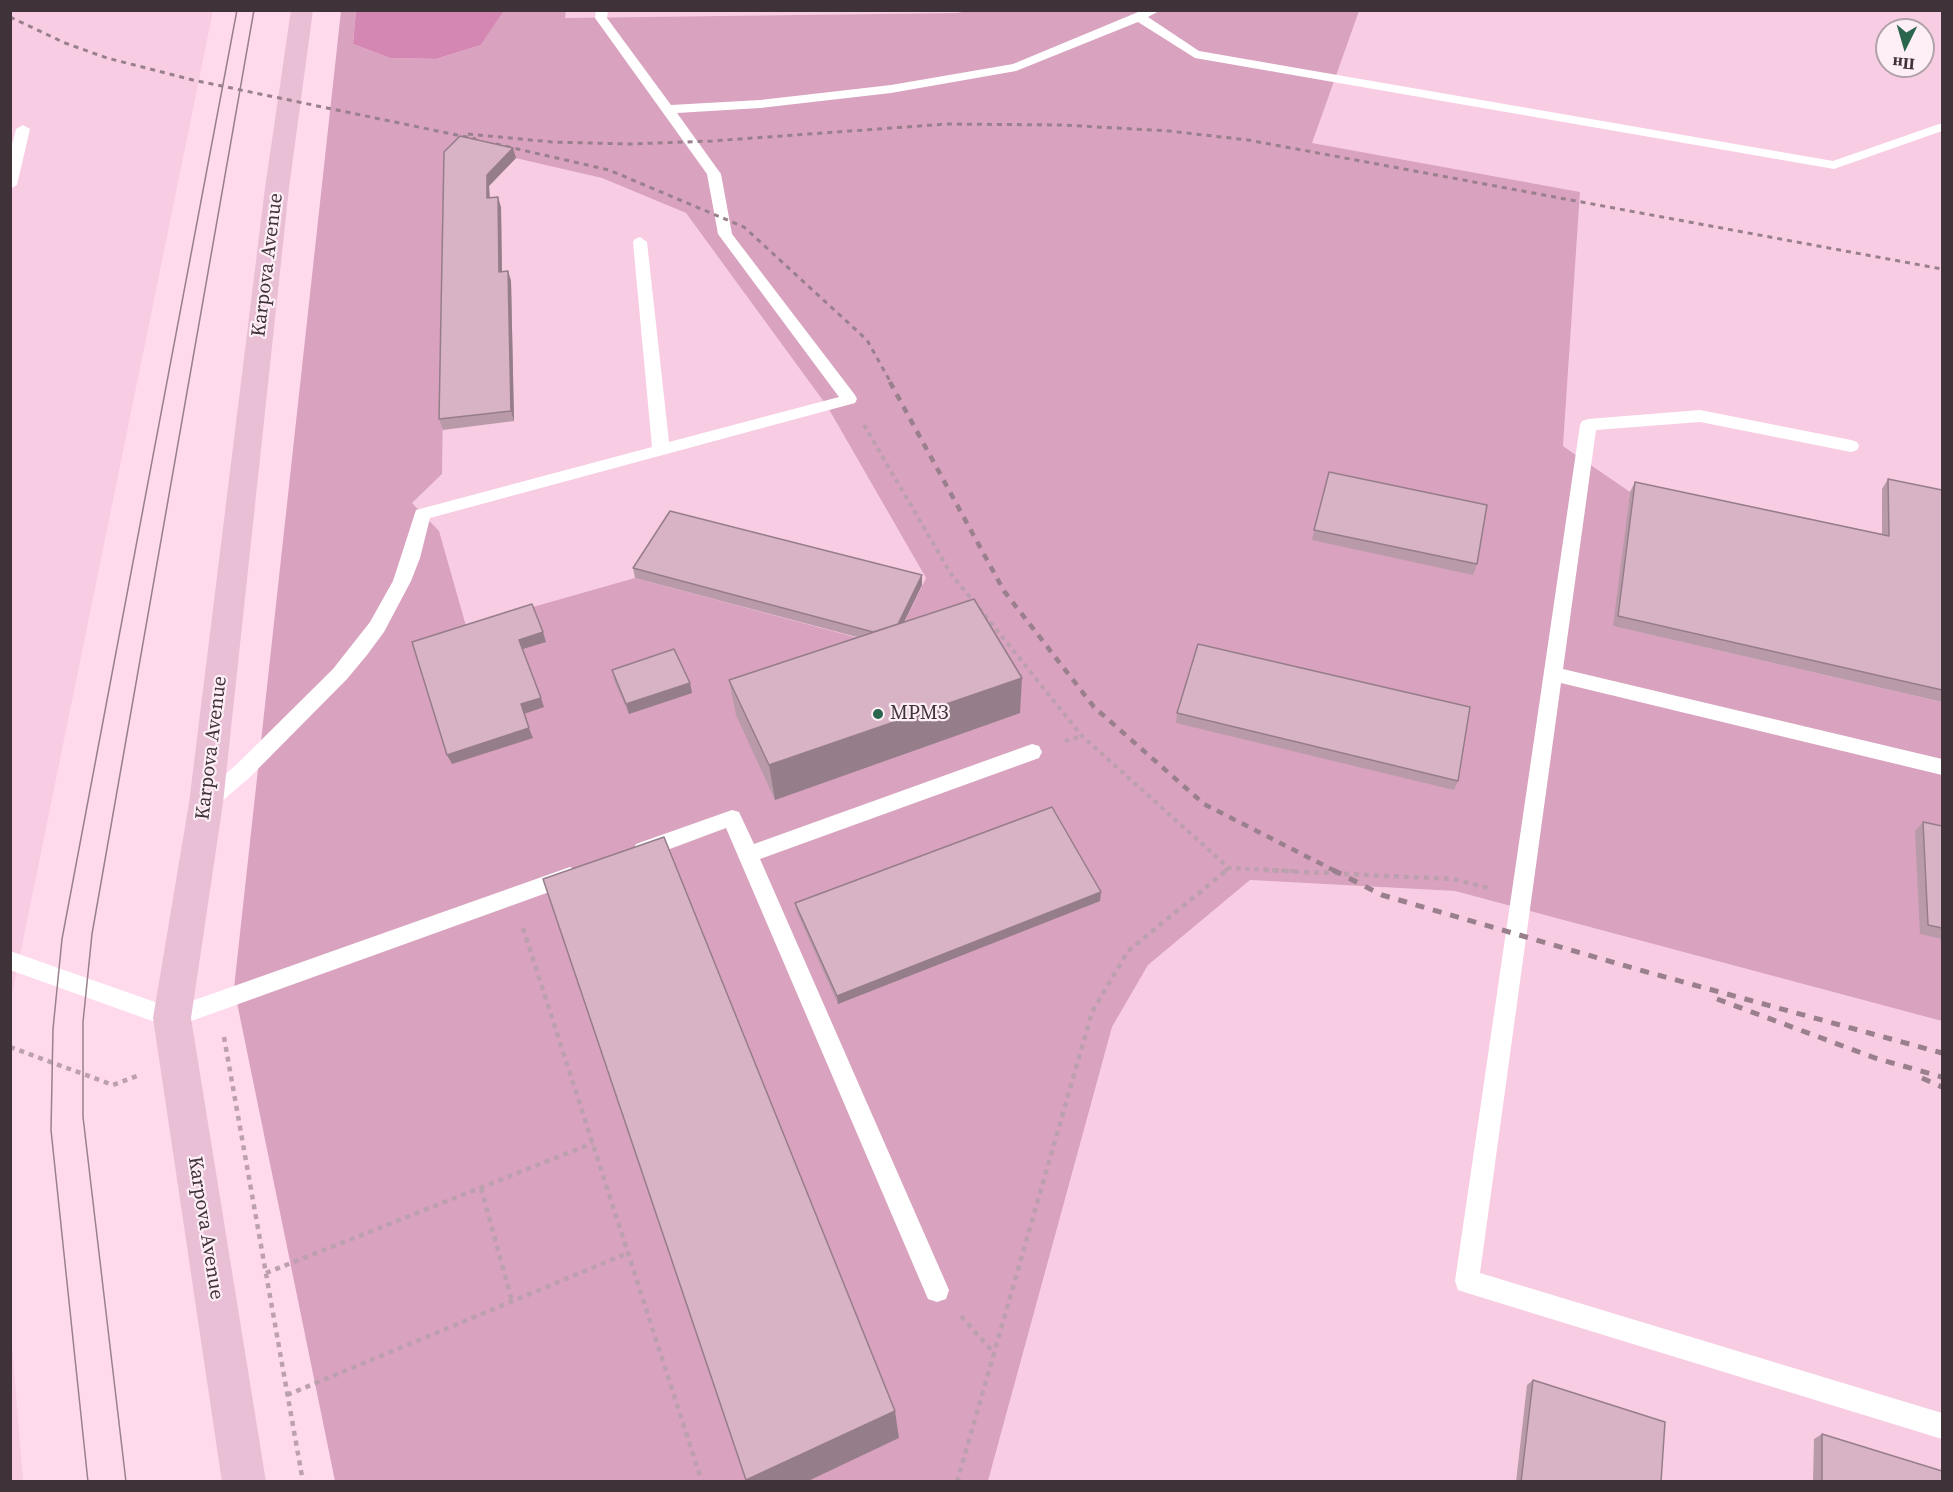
<!DOCTYPE html>
<meta charset="utf-8">
<style>
body{margin:0}
#map{position:relative;width:1953px;height:1492px;overflow:hidden;background:#ffdaed;font-family:"Source Serif 4",serif}
canvas{display:block}
.frame{position:absolute;inset:0;border:12px solid #403239;pointer-events:none}
.north{position:absolute;left:1875px;top:18px;width:60px;height:60px;box-sizing:border-box;background:#feeef6;border:2px solid #b2a3aa;border-radius:50%;rotate:185deg;font-size:16px;font-weight:700;line-height:24px;text-align:center;color:#403239}
.north::after{content:'';display:block;margin:auto;width:21px;height:27px;background:#2a654e;clip-path:polygon(50% 0,100% 100%,50% 72%,0 100%)}
</style>
<div id="map">
<canvas width="1953" height="1492"></canvas>
<div class="frame"></div>
<div class="north">Пн</div>
</div>
<script>
const g = document.querySelector('canvas').getContext('2d');
g.lineJoin = 'round';
function paint(path, color) {
  g.fillStyle = color;
  g.fill(path, 'evenodd');
}
function shape(rows) {
  const path = new Path2D();
  for (const r of rows) {
    path.moveTo(r[0], r[1]);
    for (let i = 2; i < r.length; i += 2) path.lineTo(r[i], r[i + 1]);
  }
  return path;
}
function trace(path, color, width, dash) {
  g.strokeStyle = color;
  g.lineWidth = width;
  g.lineCap = dash ? 'butt' : 'round';
  g.setLineDash(dash || []);
  g.stroke(path);
}
function drawText(font, color, halo, rows, align = 'center') {
  g.font = font + ' "Source Serif 4",serif';
  g.lineWidth = 4.5;
  g.setLineDash([]);
  g.textBaseline = 'middle';
  g.strokeStyle = halo;
  g.fillStyle = color;
  for (const [text, x, y, turn = 0] of rows) {
    g.save();
    g.translate(x, y);
    g.rotate((+turn || 0) * Math.PI / 180);
    g.textAlign = isNaN(turn) ? turn : align;
    if (halo) g.strokeText(text, 0, 0);
    g.fillText(text, 0, 0);
    g.restore();
  }
}
paint(shape([
 [566,10,973,11,957,13,565,18],
 [11,11,213,11,11,999],
 [1359,11,1942,11,1942,702,1613,626,1584,459,1563,446,1580,192,1311,143],
 [1887,30,1923,30,1923,66,1887,66],
 [463,146,602,178,686,213,827,406,926,578,892,647,465,626,439,532,412,503,442,474,447,162],
 [1250,880,1455,891,1942,1021,1942,1481,988,1482,1112,1027,1148,965],
 [11,1331,23,1481,11,1481]
]), '#f8cce3');
paint(shape([
 [973,10,1359,11,1312,143,1580,192,1563,446,1630,492,1614,626,1942,702,1942,1021,1455,891,1250,880,1148,965,1112,1027,988,1481,335,1481,234,988,341,11,356,11,353,44,390,58,436,59,481,45,504,11,566,11,565,18,957,13],
 [463,146,602,178,686,213,827,406,926,578,892,647,635,578,466,626,439,531,412,503,442,474,447,162]
]), '#d9a2bf');
paint(shape([
 [356,11,504,10,504,11,481,45,436,59,390,58,353,44]
]), '#d387b2');
trace(shape([
 [864,425,951,574,974,602],
 [979,608,1082,736,1229,868,1294,871],
 [1065,741,1082,736],
 [1225,871,1229,868]
]), '#bda0ae', 4, [4.5, 4.5]);
trace(shape([
 [1264,870,1453,879,1488,888],
 [523,928,702,1482],
 [224,1037,303,1482],
 [10,1047,113,1085,137,1076],
 [481,1188,512,1301],
 [266,1273,593,1143],
 [961,1316,994,1353],
 [287,1395,628,1253],
 [957,1482,1092,1012,1128,951,1227,870]
]), '#bda0ae', 4.5, [5, 5]);
paint(shape([
 [596,10,608,10,607,18,671,105,760,100,891,85,1013,64,1143,10,1161,10,1148,17,1199,51,1833,161,1942,123,1942,131,1834,169,1195,58,1138,22,1016,71,891,93,760,108,677,113,721,174,732,234,855,395,857,399,855,403,430,518,420,558,411,581,384,632,367,655,347,679,250,777,213,809,206,811,199,809,196,803,199,797,236,765,333,669,370,622,393,581,416,510,652,447,633,242,635,239,640,237,647,242,669,442,839,397,718,234,707,174,595,18,596,10],
 [23,125,30,129,17,185,10,189,10,152,16,129,23,125],
 [1700,410,1851,440,1857,442,1859,446,1857,450,1851,452,1700,422,1596,430,1563,669,1942,759,1942,775,1561,683,1480,1273,1942,1413,1942,1439,1467,1293,1458,1290,1455,1281,1580,425,1582,421,1588,419,1700,410],
 [1032,744,1039,746,1042,752,1039,758,760,859,949,1290,946,1299,937,1302,928,1299,726,828,643,859,636,856,633,850,636,844,732,810,739,812,754,844,1032,744],
 [570,867,577,870,580,876,577,882,172,1028,10,970,10,951,172,1008,570,867]
]), '#fff');
paint(shape([
 [291,10,313,10,289,188,223,803,191,1018,266,1482,222,1482,153,1018,189,803,265,188,291,10]
]), '#e9bfd6');
trace(shape([
 [88,1482,51,1130,53,1029,62,939,237,10],
 [126,1482,83,1117,83,1022,92,934,254,10]
]), '#99808c', 1.5);
trace(shape([
 [10,17,65,43,107,58,193,80,476,139],
 [468,134,552,142,630,144,712,141,947,124,1063,125,1169,131,1248,140,1942,269],
 [496,144,609,170,744,227,867,340,891,383]
]), '#99808c', 3, [5, 5]);
trace(shape([
 [890,382,1004,591,1094,707,1204,804,1335,871]
]), '#99808c', 4.5, [7, 7]);
trace(shape([
 [1333,870,1382,895,1636,969,1942,1053],
 [1717,999,1875,1058,1942,1077],
 [1922,1078,1942,1087]
]), '#99808c', 5, [9, 9]);
paint(shape([
 [658,10,752,10,658,12],
 [444,152,516,158,489,186,490,198,501,207,502,271,508,271,511,281,514,421,443,430,439,419],
 [1329,472,1477,564,1473,575,1312,540],
 [1888,479,1942,490,1942,702,1613,626,1630,492,1635,482,1882,534,1882,489],
 [633,568,922,585,904,622,1020,713,775,800,736,715,729,680,857,637,635,578],
 [612,670,690,683,692,693,629,714,614,680],
 [1177,713,1458,781,1454,790,1176,723],
 [1923,822,1942,826,1942,939,1920,934,1915,831],
 [1100,901,838,1004,797,912,795,903],
 [1533,1380,1661,1482,1516,1482,1527,1385],
 [1822,1434,1942,1482,1813,1482,1814,1439]
]), '#b99aa9');
paint(shape([
 [513,148,516,158,489,186,490,208,487,198,487,175],
 [498,197,501,207,502,282,499,272],
 [508,271,511,281,514,421,511,411],
 [922,575,922,585,892,647,891,637],
 [543,632,546,642,523,649,519,640],
 [1022,678,1020,713,775,800,769,765],
 [690,683,692,693,629,714,626,704],
 [541,698,544,707,524,714,521,704],
 [529,728,533,738,452,764,447,755],
 [1101,892,1100,901,838,1004,837,996],
 [895,1411,899,1438,806,1482,747,1482,746,1480]
]), '#967d8a');
const building = shape([
 [460,136,513,148,487,175,487,198,498,197,499,272,508,271,511,411,439,419,444,152,460,136],
 [1329,472,1487,505,1477,564,1314,530,1329,472],
 [1888,479,1942,490,1942,690,1618,616,1635,482,1889,536,1888,479],
 [670,511,922,575,898,624,873,632,633,568,670,511],
 [974,599,1022,678,769,765,729,680,974,599],
 [532,604,543,632,519,640,541,698,521,704,529,728,447,755,412,642,532,604],
 [1198,644,1470,707,1458,781,1177,713,1198,644],
 [674,649,690,683,626,704,612,670,674,649],
 [1052,807,1101,892,837,996,795,903,1052,807],
 [1923,822,1942,826,1942,928,1928,925,1923,822],
 [664,837,895,1411,746,1480,543,879,664,837],
 [1533,1380,1665,1422,1661,1482,1521,1482,1533,1380],
 [1822,1434,1942,1471,1942,1482,1822,1482,1822,1434]
]);
paint(building, '#d7b3c5');
trace(building, '#967d8a', 1.5);
for (const [x, y, r, color] of [
 [878,714,6,"#2a654e"]
]) {
  const dot = new Path2D();
  dot.arc(x, y, r, 0, 2 * Math.PI);
  g.fillStyle = color;
  g.fill(dot);
  trace(dot, '#feeef6', 2);
}
drawText('20px', '#403239', '#feeef6', [
 ["Karpova Avenue",268,265,-83],
 ["Karpova Avenue",212,748,-83],
 ["Karpova Avenue",205,1228,81]
]);
drawText('20px', '#403239', '#feeef6', [
 ["МРМЗ",890,714]
], 'left');
</script>
